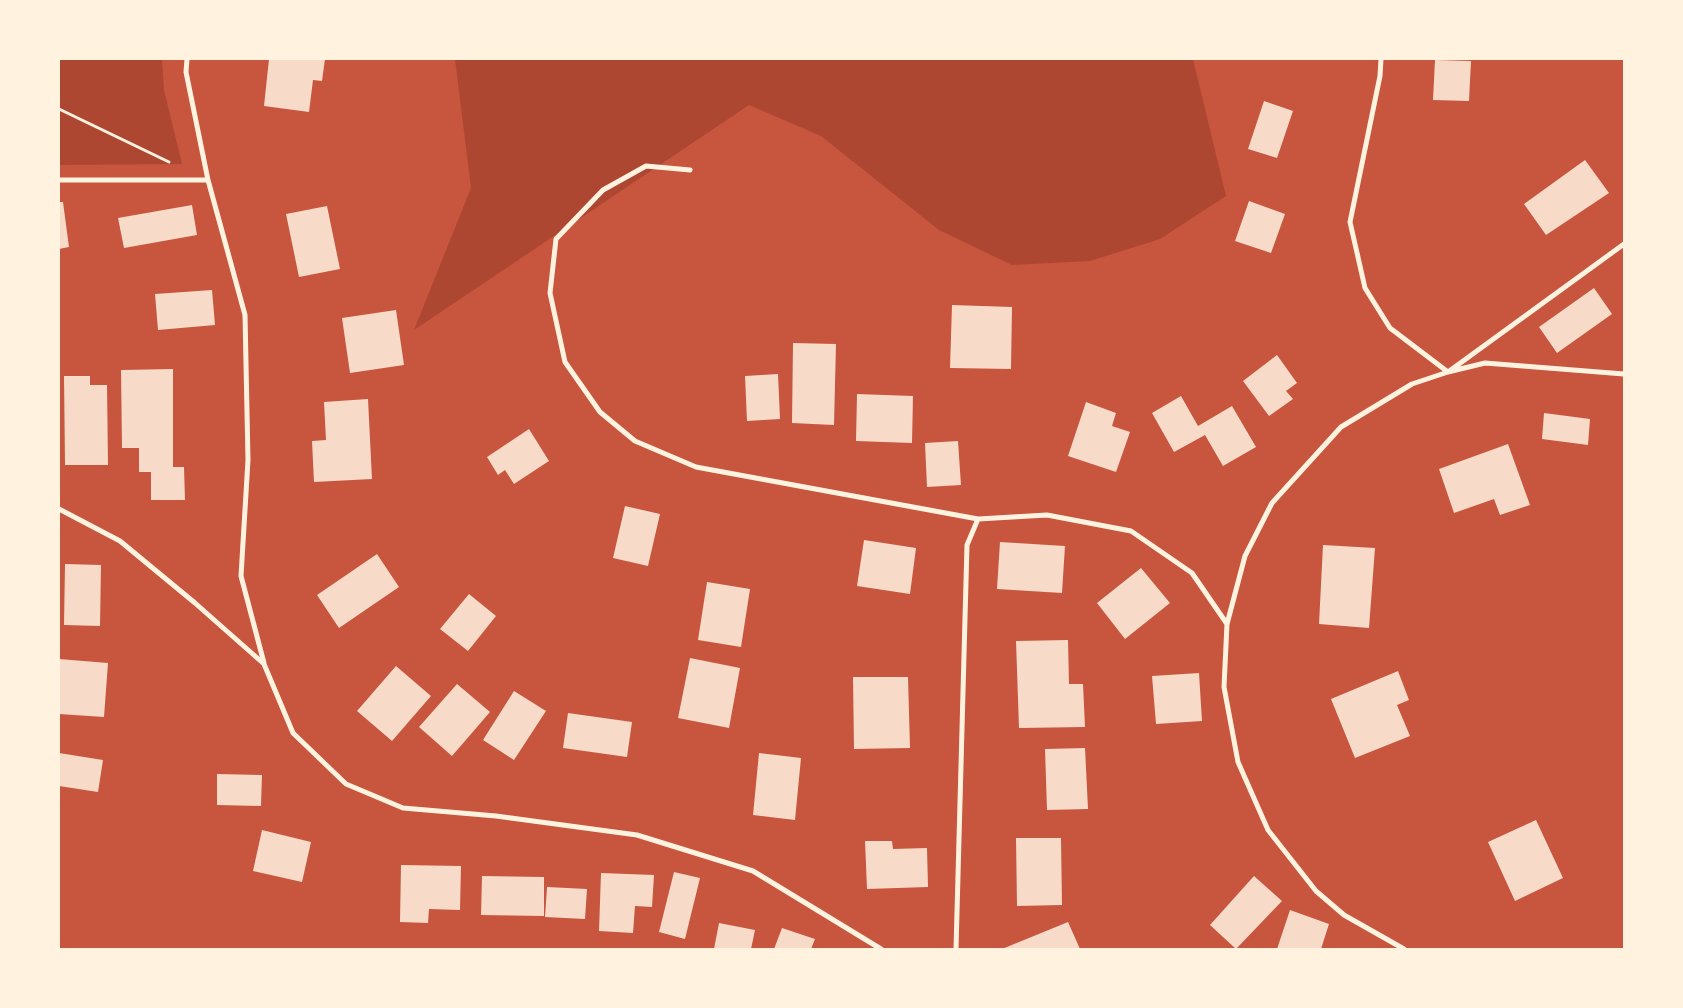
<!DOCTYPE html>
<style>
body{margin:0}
#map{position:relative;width:1683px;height:1008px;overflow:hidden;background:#c8553d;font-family:"Crimson Pro",serif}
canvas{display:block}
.frame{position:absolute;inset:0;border:60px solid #fff3e0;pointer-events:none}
</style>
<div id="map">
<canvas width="1683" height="1008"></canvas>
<div class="frame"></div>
</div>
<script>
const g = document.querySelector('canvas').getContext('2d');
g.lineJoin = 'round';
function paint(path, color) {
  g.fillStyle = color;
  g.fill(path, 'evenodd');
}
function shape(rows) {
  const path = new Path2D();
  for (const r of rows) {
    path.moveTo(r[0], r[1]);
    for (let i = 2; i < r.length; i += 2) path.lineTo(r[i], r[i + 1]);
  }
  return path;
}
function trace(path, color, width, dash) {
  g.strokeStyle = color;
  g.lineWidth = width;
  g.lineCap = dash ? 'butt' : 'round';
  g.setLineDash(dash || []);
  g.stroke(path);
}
paint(shape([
 [59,59,162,59,164,90,182,164,59,165],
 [455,59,1193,59,1226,196,1160,239,1090,261,1012,265,939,230,821,136,749,105,414,330,471,188]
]), '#ae4732');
paint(shape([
 [269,59,325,59,322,81,313,80,309,112,264,106],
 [1435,60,1471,61,1469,101,1433,100],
 [1264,101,1293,111,1277,158,1248,149],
 [1585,160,1609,193,1546,235,1524,204],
 [1249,201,1285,214,1271,253,1235,241],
 [59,202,63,202,69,247,59,249],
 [192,205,197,235,124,248,118,218],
 [327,206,340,269,299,277,286,214],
 [1594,288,1612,314,1557,353,1539,327],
 [212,290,215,325,158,330,155,294],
 [952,305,1012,307,1011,369,950,368],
 [396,310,404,365,350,373,342,318],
 [793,343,836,344,834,425,792,423],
 [1277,355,1297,383,1286,391,1293,399,1269,416,1243,381],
 [173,369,173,467,184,467,185,500,151,500,151,472,139,472,139,448,122,448,121,370],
 [778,374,780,419,747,421,745,376],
 [64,376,90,376,90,385,107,385,108,465,65,465],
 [857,394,913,396,912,443,856,441],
 [1181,396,1198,426,1232,406,1256,447,1223,466,1205,435,1174,452,1152,413],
 [368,399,372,479,314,482,312,441,326,440,324,402],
 [1086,402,1116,413,1112,426,1130,432,1116,472,1068,456],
 [1544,413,1590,419,1588,445,1542,439],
 [529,429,549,461,514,484,505,470,498,475,487,457],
 [958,441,961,485,927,487,925,443],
 [1508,444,1530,505,1500,515,1494,499,1454,513,1439,469],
 [625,506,660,514,648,566,613,558],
 [864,540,916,548,910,594,857,586],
 [1000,542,1065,546,1062,593,997,589],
 [1323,545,1375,548,1369,628,1319,624],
 [377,554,399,587,339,628,317,595],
 [65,564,101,565,100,626,64,625],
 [1141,568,1170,603,1125,639,1097,603],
 [707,582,750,589,741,647,698,640],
 [469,594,496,616,468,651,440,629],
 [1068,640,1069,684,1083,684,1085,727,1019,728,1016,641],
 [690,658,740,668,729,728,678,718],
 [59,659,108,663,104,717,59,714],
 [396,666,431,696,392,741,357,711],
 [1398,671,1409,700,1397,705,1410,736,1355,758,1331,699],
 [1199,673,1202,721,1156,724,1152,676],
 [853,677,908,677,910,748,854,749],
 [457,684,490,712,452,756,419,727],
 [514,691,546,711,514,760,483,740],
 [568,713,632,722,627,757,563,748],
 [1085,748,1088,809,1047,810,1045,749],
 [59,753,103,760,98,792,59,786],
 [759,753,801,758,795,820,753,815],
 [217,774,262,775,261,806,217,805],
 [1536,820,1563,878,1515,901,1488,842],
 [262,830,311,842,302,882,253,871],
 [1016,838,1061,838,1062,905,1017,906],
 [865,841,892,841,893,849,927,848,928,887,867,889],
 [401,865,461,866,460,910,429,909,428,923,400,922],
 [674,872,700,878,685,939,659,932],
 [601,873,654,875,652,907,635,906,633,933,599,931],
 [482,876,544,877,544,916,481,915],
 [1254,876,1282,901,1236,949,1210,925],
 [547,887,587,889,585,919,545,917],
 [1290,910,1329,924,1321,949,1277,949],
 [1068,922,1080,949,1002,949],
 [719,923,755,930,751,949,714,949],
 [782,928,815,939,811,949,774,949]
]), '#f7dbc8');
trace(shape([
 [59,109,169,162]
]), '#fff3e0', 3);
trace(shape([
 [187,59,186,72,208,180,245,315,248,460,241,576,264,663],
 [1381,59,1380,76,1350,222,1365,288,1390,328,1448,372,1624,244],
 [690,170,646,166,603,190,556,239,550,293,565,362,600,412,635,441,696,467,978,519,1047,515,1131,531,1192,573,1227,624],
 [59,180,208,180],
 [59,509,120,541,195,603,264,664,293,733,346,784,403,808,496,816,637,835,753,871,881,949],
 [956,949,967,545,978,519],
 [1404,949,1344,915,1316,891,1268,830,1238,762,1224,687,1227,624,1245,556,1272,503,1341,427,1412,384,1448,372,1485,363,1624,374]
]), '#fff3e0', 5);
</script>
